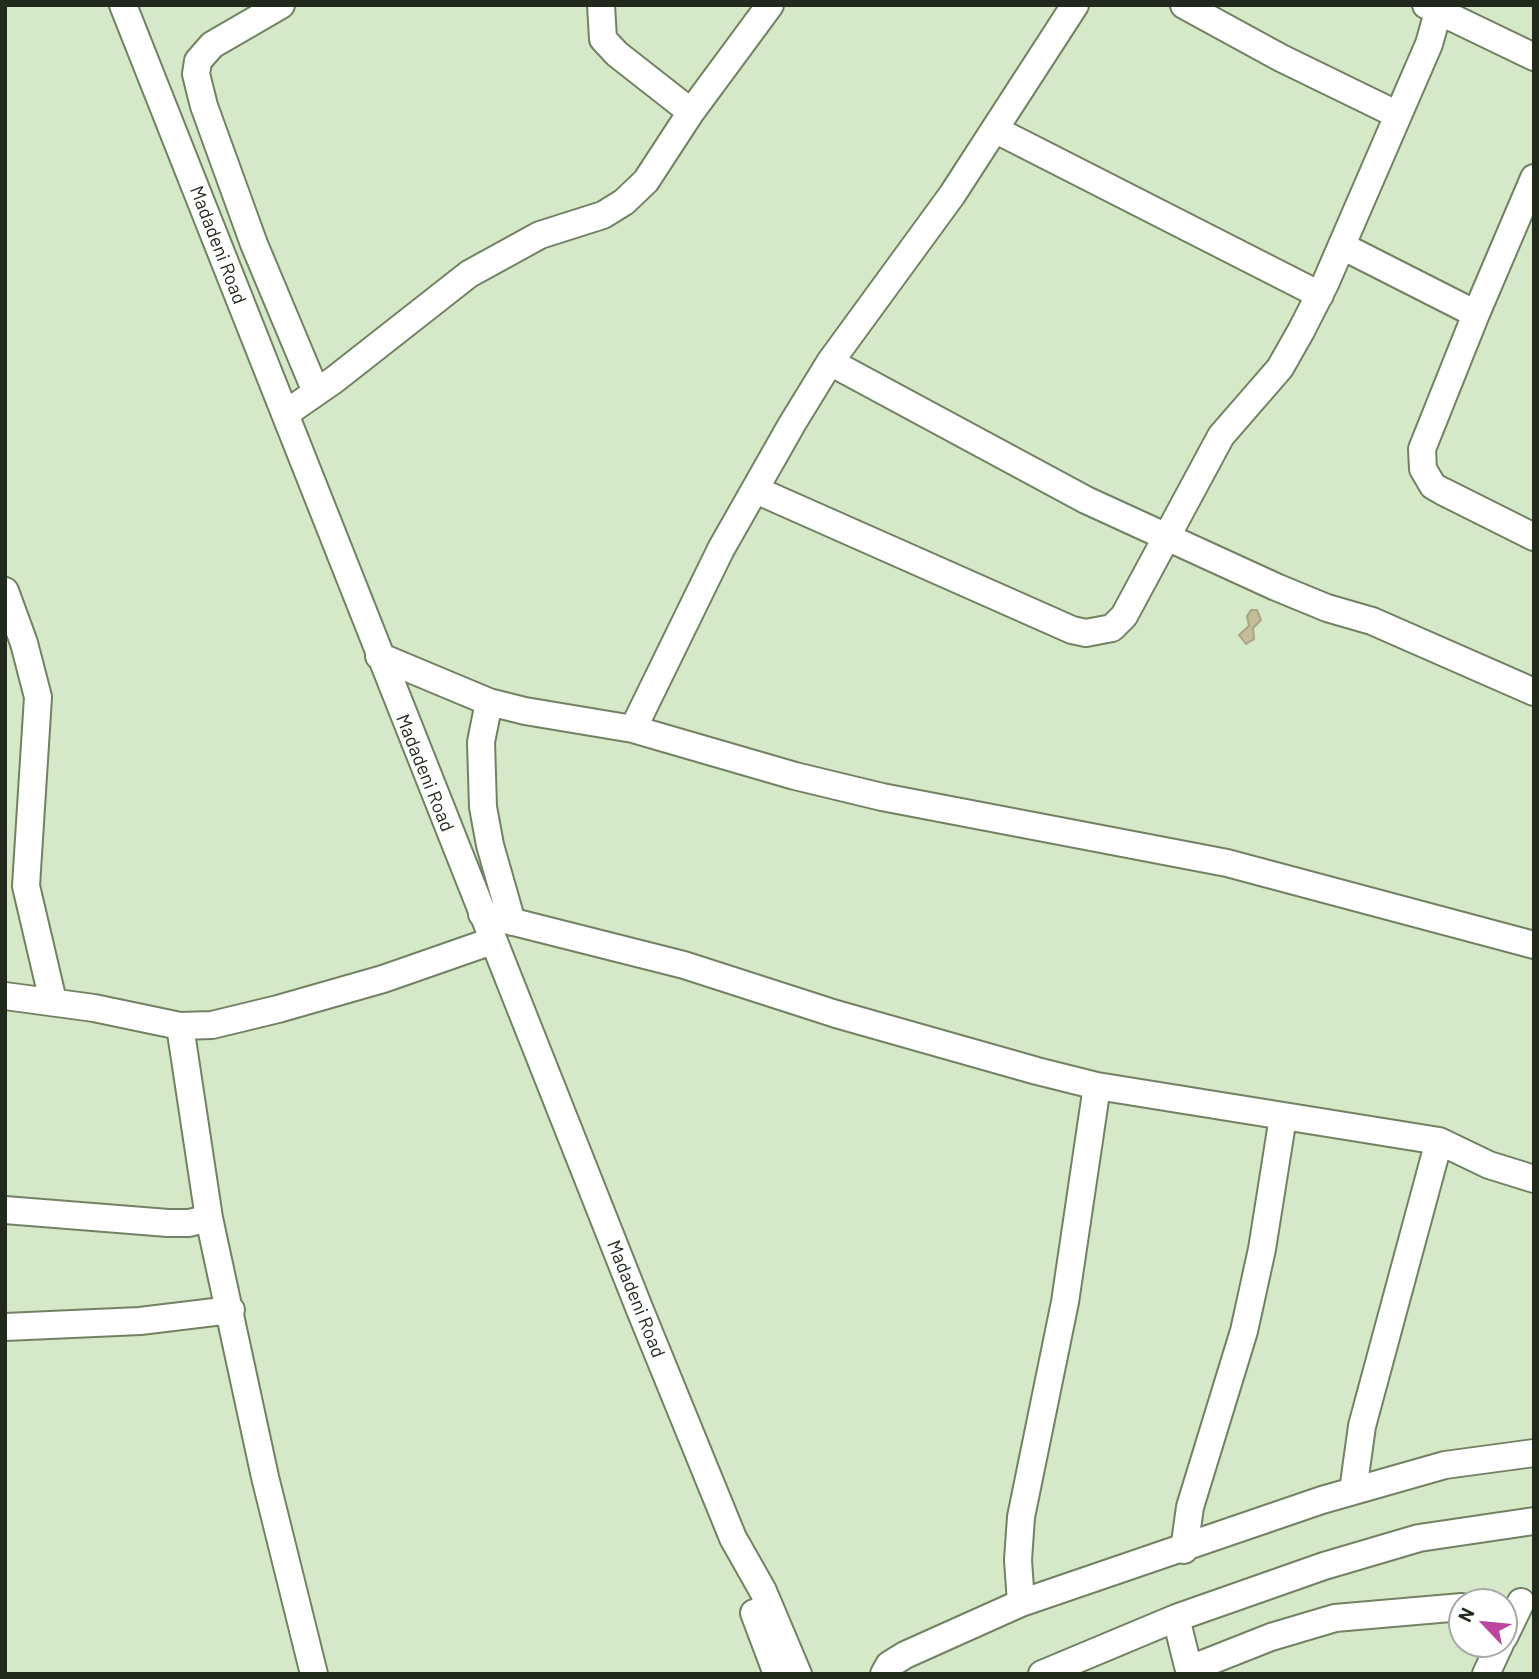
<!DOCTYPE html>
<style>
body{margin:0}
#map{position:relative;width:1539px;height:1679px;overflow:hidden;background:#d5e8c7;font-family:Barlow,sans-serif}
canvas{display:block}
.frame{position:absolute;inset:0;border:7px solid #22291d;pointer-events:none}
.north{position:absolute;left:1448px;top:1588px;width:70px;height:70px;box-sizing:border-box;background:#fff;border:2px solid #a7a9a5;border-radius:50%;rotate:296deg;font-size:19px;font-weight:700;line-height:28px;text-align:center;color:#22291d}
.north::after{content:'';display:block;margin:auto;width:24px;height:32px;background:#bc469d;clip-path:polygon(50% 0,100% 100%,50% 72%,0 100%)}
</style>
<div id="map">
<canvas width="1539" height="1679"></canvas>
<div class="frame"></div>
<div class="north">N</div>
</div>
<script>
const g = document.querySelector('canvas').getContext('2d');
g.lineJoin = 'round';
function paint(path, color) {
  g.fillStyle = color;
  g.fill(path, 'evenodd');
}
function shape(rows) {
  const path = new Path2D();
  for (const r of rows) {
    path.moveTo(r[0], r[1]);
    for (let i = 2; i < r.length; i += 2) path.lineTo(r[i], r[i + 1]);
  }
  return path;
}
function trace(path, color, width, dash) {
  g.strokeStyle = color;
  g.lineWidth = width;
  g.lineCap = dash ? 'butt' : 'round';
  g.setLineDash(dash || []);
  g.stroke(path);
}
function drawText(font, color, halo, rows, align = 'center') {
  g.font = font + ' Barlow,sans-serif';
  g.lineWidth = 6;
  g.setLineDash([]);
  g.textBaseline = 'middle';
  g.strokeStyle = halo;
  g.fillStyle = color;
  for (const [text, x, y, turn = 0] of rows) {
    g.save();
    g.translate(x, y);
    g.rotate((+turn || 0) * Math.PI / 180);
    g.textAlign = isNaN(turn) ? turn : align;
    if (halo) g.strokeText(text, 0, 0);
    g.fillText(text, 0, 0);
    g.restore();
  }
}
const building = shape([
 [1251,610,1257,610,1261,620,1253,628,1254,639,1246,644,1239,635,1249,626,1247,616,1251,610]
]);
paint(building, '#c2bd98');
trace(building, '#a9a481', 2);
const minor = shape([
 [123,5,640,1310,733,1538,763,1591,798,1674],
 [281,5,212,45,198,61,196,74,204,106,254,244,316,392],
 [601,5,603,39,617,54,691,112],
 [1184,5,1281,58,1398,115],
 [1426,5,1534,57],
 [996,130,1320,295],
 [1342,246,1476,314,1422,449,1423,469,1433,486,1442,491,1534,537],
 [1476,314,1534,178],
 [830,362,1086,500,1276,587,1327,608,1372,621,1534,692],
 [285,414,334,380,469,274,540,235,603,215,624,202,646,181,691,112,770,5],
 [756,490,1072,630,1086,633,1112,628,1124,616,1221,436,1280,368,1301,331,1325,284,1429,44,1440,5],
 [5,591,24,643,38,697,26,886,53,1001],
 [379,656,489,702,525,711,633,729,795,776,882,797,1227,863,1534,945],
 [489,702,481,742,483,807,490,845,512,922],
 [633,729,721,549,792,424,830,362,952,195,1075,5],
 [482,914,684,965,836,1014,1037,1071,1097,1086,1439,1141,1489,1165,1534,1179],
 [5,996,94,1008,180,1026,212,1025,278,1009,383,979,492,941],
 [180,1026,209,1218,265,1477,314,1674],
 [5,1210,168,1223,189,1223,209,1218],
 [5,1327,140,1321,231,1310],
 [1353,1491,1362,1426,1439,1141],
 [1184,1550,1190,1507,1244,1331,1262,1249,1283,1117],
 [1021,1603,1018,1560,1021,1517,1065,1302,1097,1086],
 [754,1613,777,1674],
 [1176,1618,1190,1674],
 [1504,1637,1521,1602],
 [1190,1669,1271,1637,1335,1618,1462,1607],
 [884,1674,889,1665,905,1655,1021,1603,1322,1500,1445,1465,1534,1453],
 [1042,1674,1176,1618,1324,1566,1419,1538,1534,1521],
 [1486,1674,1500,1644]
]);
trace(minor, '#718263', 30);
trace(minor, '#fff', 26);
drawText('19px', '#22291d', '#fff', [
 ["Madadeni Road",218,245,69],
 ["Madadeni Road",425,773,68],
 ["Madadeni Road",636,1299,68]
]);
</script>
